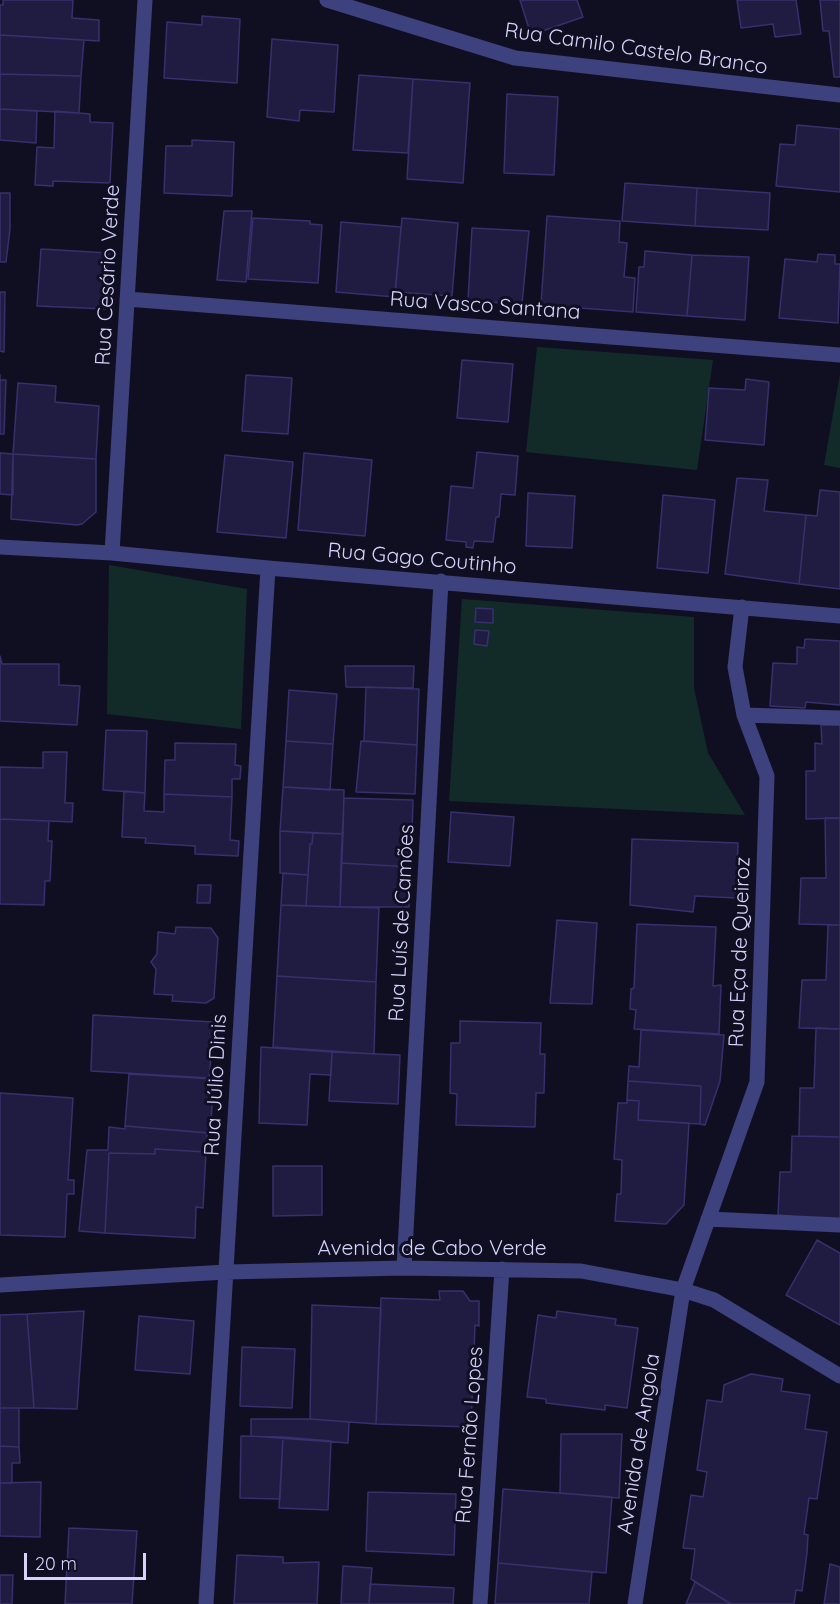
<!DOCTYPE html>
<meta charset="utf-8">
<style>
body{margin:0}
#map{position:relative;width:840px;height:1604px;overflow:hidden;background:#100f22;font-family:Quicksand,sans-serif}
canvas{display:block}
.scale{position:absolute;left:24px;top:1553px;width:122px;height:27px;box-sizing:border-box;border:3px solid #d3d3fc;border-top:0;padding-left:8px;font-size:18px;line-height:21px;white-space:nowrap;color:#d3d3fc;-webkit-text-stroke:4px #100f22;paint-order:stroke}
</style>
<div id="map">
<canvas width="840" height="1604"></canvas>
<div class="scale">20 m</div>
</div>
<script>
const g = document.querySelector('canvas').getContext('2d');
g.lineJoin = 'round';
function paint(path, color) {
  g.fillStyle = color;
  g.fill(path, 'evenodd');
}
function shape(rows) {
  const path = new Path2D();
  for (const r of rows) {
    path.moveTo(r[0], r[1]);
    for (let i = 2; i < r.length; i += 2) path.lineTo(r[i], r[i + 1]);
  }
  return path;
}
function trace(path, color, width, dash) {
  g.strokeStyle = color;
  g.lineWidth = width;
  g.lineCap = dash ? 'butt' : 'round';
  g.setLineDash(dash || []);
  g.stroke(path);
}
function drawText(font, color, halo, rows, align = 'center') {
  g.font = font + ' Quicksand,sans-serif';
  g.lineWidth = 6;
  g.setLineDash([]);
  g.textBaseline = 'middle';
  g.strokeStyle = halo;
  g.fillStyle = color;
  for (const [text, x, y, turn = 0] of rows) {
    g.save();
    g.translate(x, y);
    g.rotate((+turn || 0) * Math.PI / 180);
    g.textAlign = isNaN(turn) ? turn : align;
    if (halo) g.strokeText(text, 0, 0);
    g.fillText(text, 0, 0);
    g.restore();
  }
}
paint(shape([
 [537,347,713,360,697,470,526,452],
 [840,374,840,468,824,465],
 [109,565,247,589,241,729,107,714],
 [462,599,694,617,694,688,708,753,745,815,449,801]
]), '#132b28');
const building = shape([
 [3,0,73,0,72,18,99,20,99,41,0,35,0,5,3,5,3,0],
 [520,0,577,0,583,17,531,35,520,0],
 [737,0,796,0,801,34,775,37,773,24,741,28,737,0],
 [820,0,840,0,840,77,834,77,829,31,823,31,820,0],
 [202,16,240,19,237,83,164,78,167,22,202,25,202,16],
 [0,35,84,40,81,76,0,74,0,35],
 [272,39,338,45,334,112,300,110,299,121,267,117,272,39],
 [0,74,81,76,79,113,0,109,0,74],
 [359,75,413,79,408,153,353,150,359,75],
 [413,79,470,83,463,183,407,179,413,79],
 [507,94,558,97,554,175,504,173,507,94],
 [0,109,37,111,36,143,0,140,0,109],
 [55,111,90,114,90,122,113,123,110,183,53,181,53,186,35,185,37,147,54,148,55,111],
 [797,125,840,129,840,192,776,186,780,144,795,145,797,125],
 [192,140,234,142,232,196,164,193,166,146,192,146,192,140],
 [625,183,697,188,695,226,622,221,625,183],
 [697,188,770,193,768,230,695,226,697,188],
 [0,193,10,193,10,229,6,262,0,262,0,193],
 [224,211,252,211,246,282,217,280,224,211],
 [547,216,620,221,619,242,627,243,624,277,635,278,633,312,541,305,547,216],
 [253,218,310,221,310,224,322,225,318,283,248,279,253,218],
 [402,218,458,223,452,296,395,292,402,218],
 [341,222,401,227,395,297,336,292,341,222],
 [472,228,529,231,522,304,468,301,472,228],
 [41,249,109,253,106,309,37,306,41,249],
 [645,251,692,255,687,316,636,312,639,267,644,267,645,251],
 [818,254,835,255,835,264,840,264,838,323,779,318,785,259,817,262,818,254],
 [692,255,749,257,745,320,687,316,692,255],
 [0,292,5,292,4,352,0,351,0,292],
 [462,360,513,364,508,422,457,418,462,360],
 [0,375,0,380,6,380,4,434,0,434,0,375],
 [246,375,292,378,288,434,242,431,246,375],
 [746,379,769,382,764,445,705,440,709,388,745,390,746,379],
 [18,383,56,386,55,402,99,406,96,459,13,454,18,383],
 [477,452,518,456,515,495,501,494,499,517,496,517,493,542,474,541,473,548,466,547,466,542,446,540,451,486,473,488,477,452],
 [0,453,13,454,13,495,0,494,0,453],
 [304,453,372,460,365,536,298,530,304,453],
 [13,454,96,459,96,512,82,524,77,525,11,519,13,454],
 [225,455,293,462,286,538,217,532,225,455],
 [737,478,768,480,764,511,806,515,799,584,725,574,737,478],
 [820,490,840,492,840,589,799,584,806,515,817,516,820,490],
 [528,493,575,496,572,548,526,546,528,493],
 [663,495,715,500,708,573,657,568,663,495],
 [476,608,493,609,493,623,475,622,476,608],
 [475,630,489,631,487,646,474,644,475,630],
 [805,639,840,641,840,705,806,702,805,708,770,706,773,663,797,664,797,647,804,648,805,639],
 [0,656,2,664,59,664,59,685,80,686,77,725,0,721,0,656],
 [345,666,414,666,413,688,346,687,345,666],
 [366,687,419,689,417,745,364,741,366,687],
 [289,690,337,694,333,744,286,741,289,690],
 [821,725,840,725,840,818,806,819,806,771,815,771,815,743,822,744,821,725],
 [106,730,147,731,145,793,103,790,106,730],
 [286,741,333,744,330,790,283,787,286,741],
 [361,741,417,745,415,794,356,792,361,741],
 [175,743,236,744,235,765,241,766,240,779,232,779,232,797,164,794,165,760,175,760,175,743],
 [43,752,67,752,65,803,73,803,72,822,0,819,0,767,43,768,43,752],
 [283,787,344,790,343,834,280,831,283,787],
 [124,791,145,793,144,811,164,812,164,794,232,797,230,840,239,841,238,856,195,854,195,846,145,843,146,838,122,837,124,791],
 [344,798,413,800,411,867,341,863,344,798],
 [451,812,514,817,510,866,448,862,451,812],
 [825,818,840,818,840,925,799,924,801,878,826,878,825,818],
 [0,819,49,821,48,841,52,841,50,881,45,881,44,905,0,904,0,819],
 [280,831,313,833,312,844,310,844,308,875,280,873,280,831],
 [313,833,343,834,340,907,306,906,310,844,312,844,313,833],
 [632,839,738,843,736,898,695,896,693,912,630,905,632,839],
 [341,863,411,867,409,907,340,907,341,863],
 [283,873,308,875,306,906,281,905,283,873],
 [198,885,211,885,210,903,197,903,198,885],
 [281,905,379,908,376,982,277,976,281,905],
 [557,920,597,923,592,1004,550,1003,557,920],
 [637,924,716,927,713,986,721,985,719,1034,634,1029,636,1010,630,1009,631,989,634,988,637,924],
 [828,925,840,925,840,1029,799,1028,802,980,826,980,828,925],
 [176,927,211,928,218,938,214,998,206,1003,172,1001,173,995,154,994,156,969,151,962,157,954,158,932,175,934,176,927],
 [277,976,376,982,374,1054,273,1047,277,976],
 [93,1015,213,1022,217,1030,213,1035,209,1078,91,1071,93,1015],
 [460,1021,541,1023,540,1054,545,1054,544,1093,536,1093,535,1127,456,1125,457,1094,450,1093,451,1043,460,1043,460,1021],
 [816,1028,840,1029,840,1137,799,1136,800,1088,814,1088,816,1028],
 [641,1030,724,1035,720,1081,705,1125,700,1124,701,1086,628,1081,629,1066,639,1067,641,1030],
 [261,1047,332,1052,331,1075,310,1074,307,1125,259,1123,261,1047],
 [332,1052,400,1055,398,1104,329,1101,332,1052],
 [129,1074,214,1079,210,1133,125,1126,129,1074],
 [628,1081,701,1086,700,1124,638,1120,639,1101,627,1100,628,1081],
 [0,1093,73,1098,68,1180,74,1180,74,1194,67,1194,65,1237,0,1235,0,1093],
 [627,1100,639,1101,638,1120,689,1123,684,1205,666,1224,615,1221,617,1194,621,1194,622,1160,614,1159,618,1103,627,1103,627,1100],
 [125,1126,207,1133,206,1152,155,1149,155,1154,109,1153,105,1233,79,1231,87,1150,108,1150,109,1127,125,1129,125,1126],
 [792,1136,840,1137,840,1222,778,1215,780,1172,791,1172,792,1136],
 [155,1149,206,1152,203,1208,196,1207,195,1238,105,1233,109,1153,155,1154,155,1149],
 [273,1166,322,1166,322,1215,273,1216,273,1166],
 [817,1240,840,1253,840,1325,786,1295,817,1240],
 [439,1291,463,1291,470,1301,479,1301,479,1326,475,1325,471,1427,376,1424,381,1298,440,1300,439,1291],
 [312,1305,381,1308,376,1424,310,1419,312,1305],
 [84,1311,77,1409,34,1408,27,1314,84,1311],
 [557,1311,616,1319,615,1325,638,1328,627,1408,605,1405,605,1410,546,1403,546,1399,527,1397,538,1315,556,1318,557,1311],
 [27,1314,34,1408,0,1408,0,1315,27,1314],
 [139,1316,194,1321,190,1374,135,1370,139,1316],
 [242,1347,295,1349,292,1408,240,1406,242,1347],
 [751,1374,783,1379,781,1391,810,1395,805,1429,827,1432,817,1499,809,1498,804,1534,808,1535,807,1553,802,1591,796,1590,794,1604,731,1604,691,1579,695,1549,683,1548,691,1495,703,1497,707,1472,697,1470,707,1400,722,1402,724,1385,751,1374],
 [0,1408,19,1408,19,1447,0,1446,0,1408],
 [251,1419,310,1419,349,1422,348,1443,251,1436,251,1419],
 [561,1434,622,1434,619,1498,560,1493,561,1434],
 [241,1436,283,1437,280,1499,240,1498,241,1436],
 [283,1437,331,1441,328,1510,279,1508,283,1437],
 [0,1446,19,1447,20,1463,12,1463,12,1483,0,1483,0,1446],
 [41,1482,40,1537,0,1536,0,1483,41,1482],
 [503,1489,612,1497,606,1573,498,1563,503,1489],
 [368,1492,456,1494,454,1555,366,1551,368,1492],
 [69,1528,137,1531,132,1604,65,1604,69,1528],
 [237,1555,283,1557,283,1563,319,1562,317,1604,234,1604,237,1555],
 [498,1563,592,1572,589,1604,495,1604,498,1563],
 [830,1564,840,1567,840,1604,824,1604,830,1564],
 [343,1566,372,1568,369,1604,341,1604,343,1566],
 [0,1575,13,1575,12,1604,0,1604,0,1575],
 [695,1582,731,1604,686,1604,695,1582],
 [370,1584,454,1588,453,1604,369,1604,370,1584]
]);
paint(building, '#201c41');
trace(building, '#36306c', 1.5);
trace(shape([
 [327,0,515,58,840,95],
 [127,299,840,355],
 [0,547,112,553,268,568,840,616],
 [112,553,145,0],
 [744,715,840,718],
 [708,1219,840,1225],
 [404,1268,441,581],
 [0,1285,226,1272,404,1268,581,1271,683,1290,714,1300,840,1376],
 [206,1604,268,568],
 [480,1604,502,1269],
 [635,1604,683,1290,757,1082,767,776,744,715,735,667,742,607]
]), '#3d417d', 15);
drawText('21px', '#d3d3fc', '#100f22', [
 ["Rua Camilo Castelo Branco",636,49,8],
 ["Rua Cesário Verde",108,275,-87],
 ["Rua Vasco Santana",485,306,4],
 ["Rua Gago Coutinho",422,559,5],
 ["Rua Luís de Camões",402,923,-87],
 ["Rua Eça de Queiroz",740,952,-88],
 ["Rua Júlio Dinis",216,1085,-87],
 ["Avenida de Cabo Verde",432,1249],
 ["Rua Fernão Lopes",470,1435,-86],
 ["Avenida de Angola",639,1444,-81]
]);
</script>
